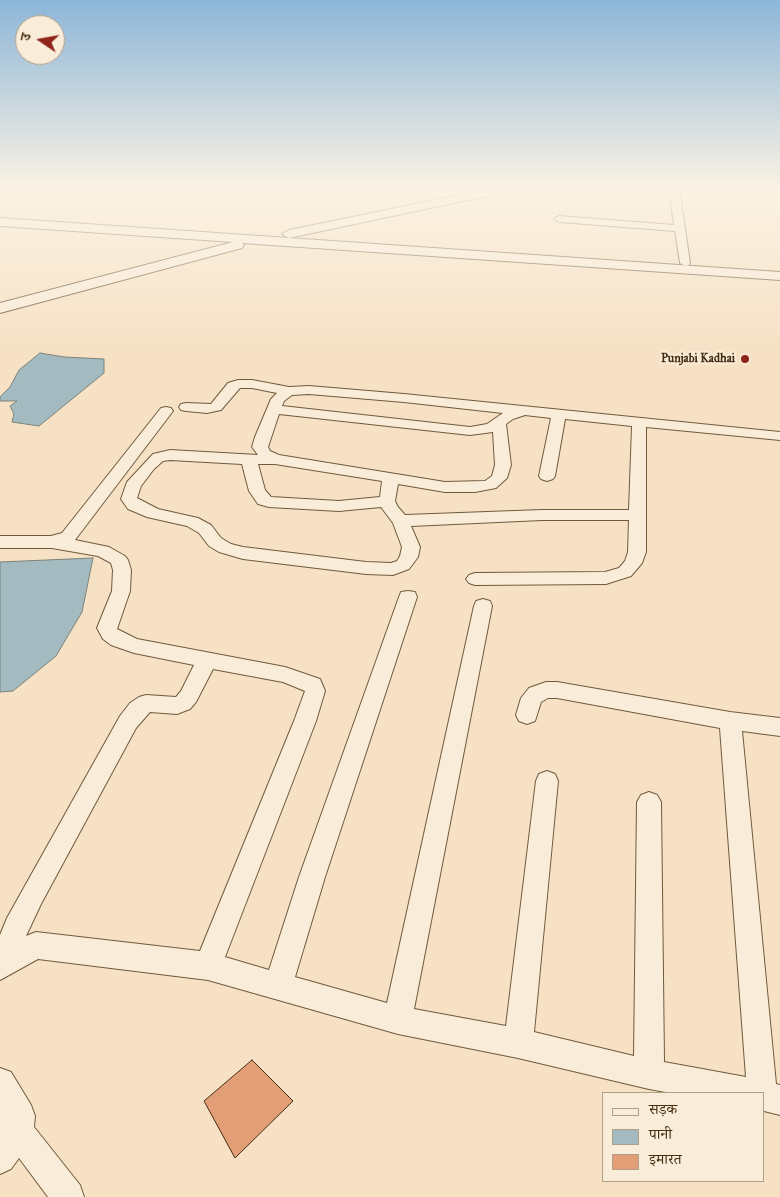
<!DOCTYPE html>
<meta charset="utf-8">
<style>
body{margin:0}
#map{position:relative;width:780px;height:1197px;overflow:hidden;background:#f6e1c4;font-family:"IM FELL Great Primer","Noto Serif Devanagari",serif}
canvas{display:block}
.legend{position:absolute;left:602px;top:1092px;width:162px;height:90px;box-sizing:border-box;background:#f9ecd9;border:1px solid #b1a088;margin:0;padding:6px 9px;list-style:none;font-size:15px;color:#452d0f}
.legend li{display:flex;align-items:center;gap:10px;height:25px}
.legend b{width:25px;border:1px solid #b1a088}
.north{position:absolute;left:15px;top:15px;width:50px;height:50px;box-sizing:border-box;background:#f9ecd9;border:1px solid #b1a088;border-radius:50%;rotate:282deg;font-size:14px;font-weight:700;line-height:20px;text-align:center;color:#452d0f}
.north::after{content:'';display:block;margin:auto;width:18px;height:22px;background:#8f2418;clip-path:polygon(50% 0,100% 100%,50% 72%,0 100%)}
</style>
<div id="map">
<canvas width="780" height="1197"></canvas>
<ul class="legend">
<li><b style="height:6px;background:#f9ecd9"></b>सड़क</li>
<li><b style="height:14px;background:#a3bac0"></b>पानी</li>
<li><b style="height:14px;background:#e29e76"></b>इमारत</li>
</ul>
<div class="north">उ</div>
</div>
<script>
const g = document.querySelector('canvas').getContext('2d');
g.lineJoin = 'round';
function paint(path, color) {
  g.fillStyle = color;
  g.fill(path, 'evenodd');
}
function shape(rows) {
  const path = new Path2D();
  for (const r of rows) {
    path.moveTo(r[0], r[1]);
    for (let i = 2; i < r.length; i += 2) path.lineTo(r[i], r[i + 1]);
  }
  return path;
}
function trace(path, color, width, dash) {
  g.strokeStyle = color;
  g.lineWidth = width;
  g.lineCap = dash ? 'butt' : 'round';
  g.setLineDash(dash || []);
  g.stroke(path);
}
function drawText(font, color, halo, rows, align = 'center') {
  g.font = font + ' "IM FELL Great Primer",serif';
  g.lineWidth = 4;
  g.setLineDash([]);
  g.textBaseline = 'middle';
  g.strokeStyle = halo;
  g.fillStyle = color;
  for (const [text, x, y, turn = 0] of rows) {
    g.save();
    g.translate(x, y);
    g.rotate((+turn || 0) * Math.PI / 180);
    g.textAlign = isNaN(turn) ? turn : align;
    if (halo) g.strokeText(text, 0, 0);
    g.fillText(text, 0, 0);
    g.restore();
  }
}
const water = shape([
 [40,353,64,357,104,359,104,373,39,426,12,422,14,414,10,406,17,401,0,401,0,397,10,387,19,370,40,353],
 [93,558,82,612,56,656,13,691,0,692,0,562,93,558]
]);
paint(water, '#a3bac0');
trace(water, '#7d8279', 1);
const building = shape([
 [252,1060,293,1101,235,1158,204,1101,252,1060]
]);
paint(building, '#e29e76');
trace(building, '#452d0f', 1);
const minor = shape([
 [669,188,679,188,690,263,689,265,685,266,680,263,675,231,559,222,554,219,559,216,674,225,669,188],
 [238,380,252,380,289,387,309,386,404,394,780,432,780,440,646,427,646,552,642,563,631,576,606,584,475,585,469,583,466,579,469,575,475,573,605,572,619,568,625,561,628,552,629,520,542,520,411,526,420,547,418,557,409,569,393,575,366,574,243,559,219,552,209,546,199,533,187,526,147,517,128,509,121,499,127,482,153,454,170,450,258,455,252,447,255,437,271,399,277,393,252,388,240,388,221,410,207,413,186,411,181,410,179,407,181,404,186,403,211,404,228,383,238,380],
 [309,394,404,402,503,413,487,424,470,427,282,406,284,401,292,395,309,394],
 [279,414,470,435,493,432,495,465,492,476,485,481,445,482,279,455,270,451,268,447,279,414],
 [525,415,551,418,539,476,541,479,547,481,553,479,555,476,565,419,632,426,629,510,542,510,405,515,398,507,395,501,398,484,445,492,475,492,496,488,507,478,511,465,506,424,513,419,525,415],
 [170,460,242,464,249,491,258,504,269,507,339,511,381,507,393,523,402,547,400,556,397,561,391,563,366,562,243,547,231,544,221,538,211,525,198,518,158,509,137,498,141,486,154,469,163,461,170,460],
 [258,464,275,464,382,481,380,497,339,501,271,497,265,490,258,464],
 [166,407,171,408,173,411,75,540,109,547,125,556,128,560,131,570,130,591,117,629,137,639,285,667,320,679,325,691,316,721,225,957,269,970,299,877,399,597,401,592,408,591,415,592,417,597,325,877,295,977,387,1003,474,606,476,601,483,599,490,601,492,606,414,1009,506,1026,536,781,539,774,547,771,555,774,558,781,534,1032,634,1056,637,802,641,795,649,792,657,795,661,802,664,1062,746,1077,720,728,557,698,548,698,541,702,535,721,527,724,519,721,516,715,521,698,529,688,546,682,557,682,730,712,780,718,780,736,742,731,776,1084,780,1085,780,1115,764,1111,764,1093,671,1093,649,1089,518,1058,398,1034,208,980,38,959,0,980,0,935,7,918,120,716,130,703,139,697,146,695,176,697,181,691,194,665,134,653,111,645,103,639,97,628,112,591,113,570,111,563,98,556,52,548,0,548,0,536,51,536,62,533,161,408,166,407],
 [213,669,283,682,305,691,294,721,200,951,36,932,26,936,41,904,136,728,150,712,177,714,190,709,196,702,213,669],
 [0,1068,11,1072,31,1105,35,1116,34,1127,80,1185,84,1197,48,1197,19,1158,11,1169,0,1174,0,1068]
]);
const tertiary = shape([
 [493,188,516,188,510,191,289,238,282,234,289,230,493,188],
 [0,218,780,272,780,280,242,243,244,245,242,248,0,313,0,303,233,242,0,226,0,218]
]);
trace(minor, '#715a3c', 2);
trace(tertiary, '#715a3c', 2);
paint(minor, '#f9ecd9');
paint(tertiary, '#f9ecd9');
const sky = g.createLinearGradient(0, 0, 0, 356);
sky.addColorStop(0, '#8cb6d8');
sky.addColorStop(0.53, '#fbf2e4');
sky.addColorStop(1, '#fbf2e400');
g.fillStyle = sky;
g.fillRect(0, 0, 780, 356);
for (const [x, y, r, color] of [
 [745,359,5,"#8f2418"]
]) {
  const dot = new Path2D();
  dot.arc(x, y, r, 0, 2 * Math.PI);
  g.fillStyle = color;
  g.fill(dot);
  trace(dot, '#f9ecd9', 2);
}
drawText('bold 12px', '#452d0f', '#f9ecd9', [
 ["Punjabi Kadhai",735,359]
], 'right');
</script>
